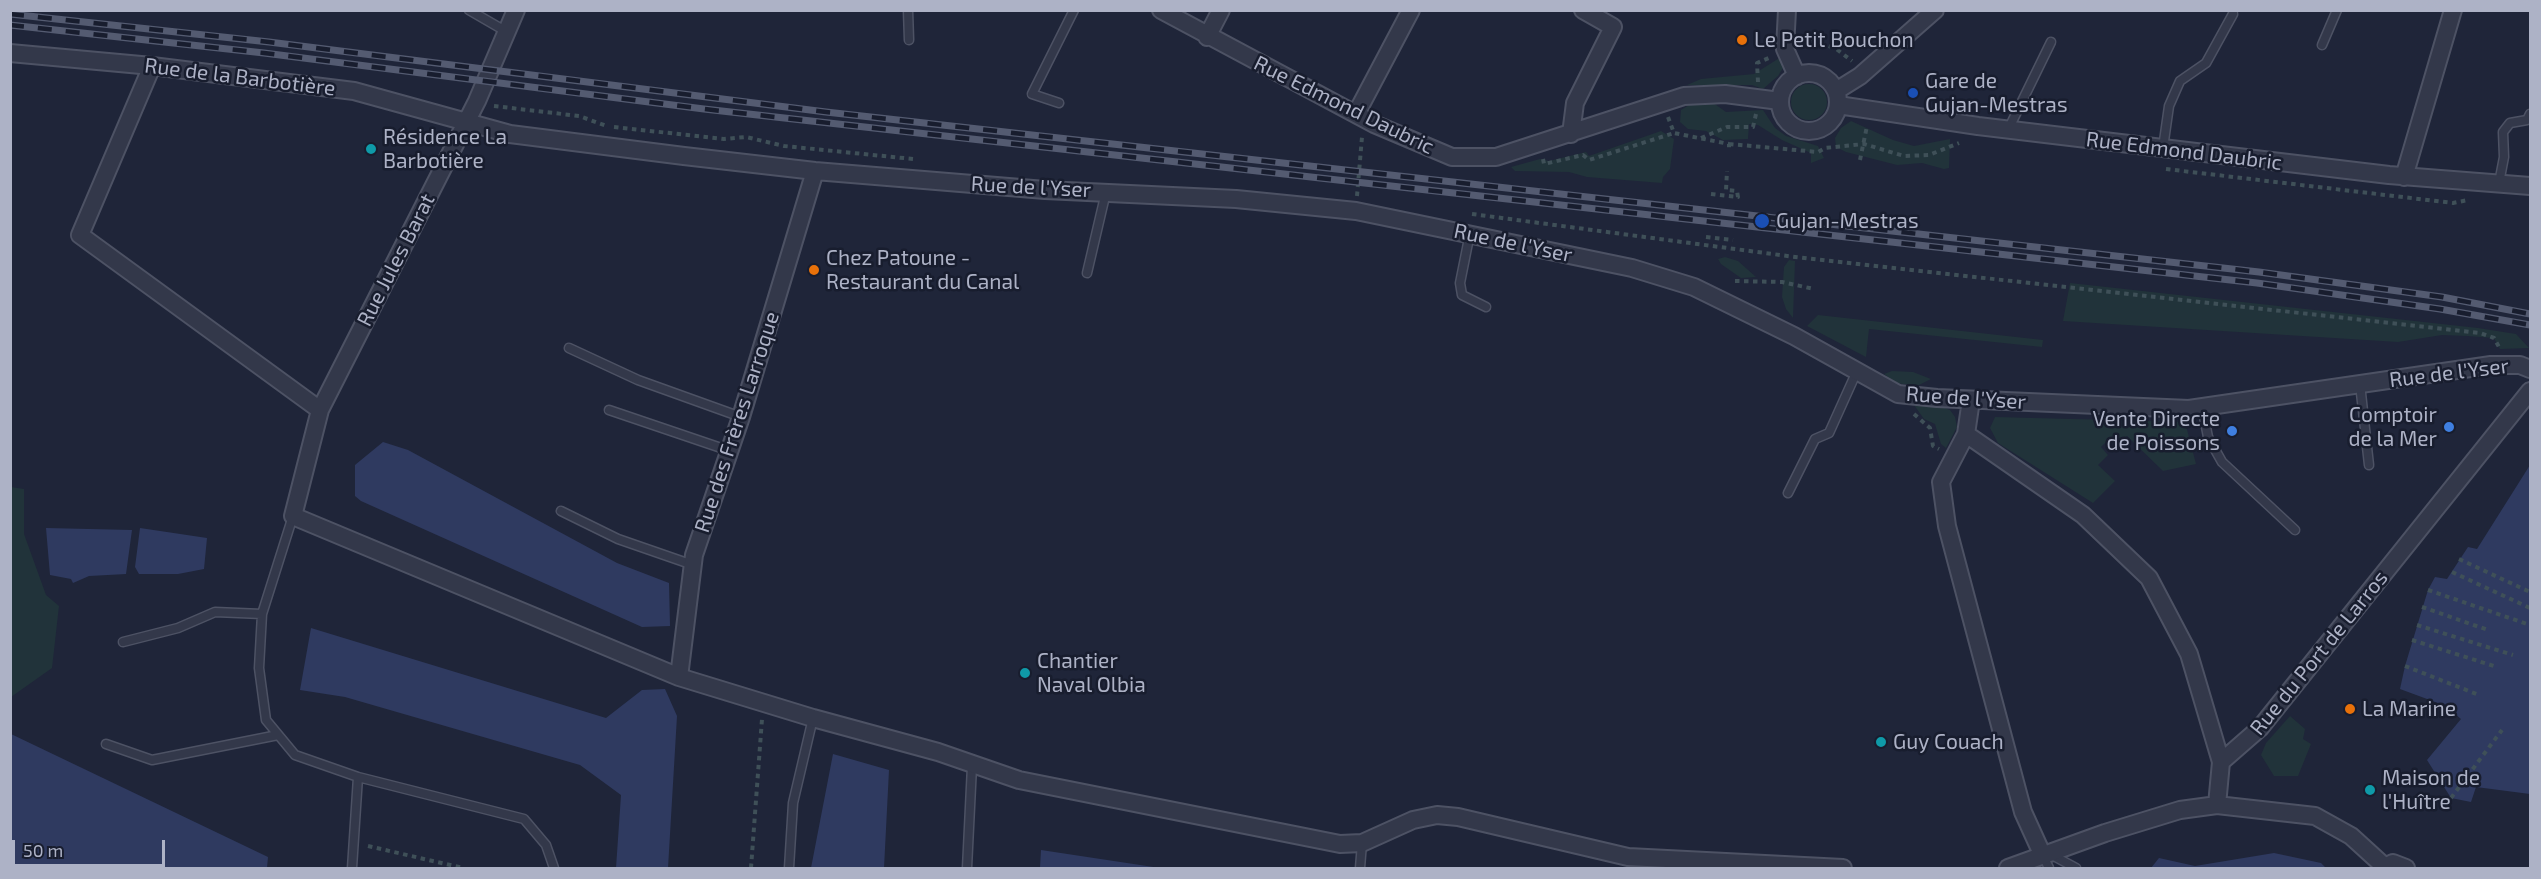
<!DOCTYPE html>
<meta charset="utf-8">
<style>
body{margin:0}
#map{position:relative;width:2541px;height:879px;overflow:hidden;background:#1f2539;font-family:"Exo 2",sans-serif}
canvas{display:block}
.frame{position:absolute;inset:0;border:12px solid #adb2c6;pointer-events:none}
.scale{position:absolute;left:12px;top:840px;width:153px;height:27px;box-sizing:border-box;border:3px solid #adb2c6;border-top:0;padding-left:8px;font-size:18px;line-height:21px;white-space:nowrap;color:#adb2c6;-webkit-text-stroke:4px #181d2e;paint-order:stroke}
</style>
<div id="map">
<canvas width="2541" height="879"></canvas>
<div class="frame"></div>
<div class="scale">50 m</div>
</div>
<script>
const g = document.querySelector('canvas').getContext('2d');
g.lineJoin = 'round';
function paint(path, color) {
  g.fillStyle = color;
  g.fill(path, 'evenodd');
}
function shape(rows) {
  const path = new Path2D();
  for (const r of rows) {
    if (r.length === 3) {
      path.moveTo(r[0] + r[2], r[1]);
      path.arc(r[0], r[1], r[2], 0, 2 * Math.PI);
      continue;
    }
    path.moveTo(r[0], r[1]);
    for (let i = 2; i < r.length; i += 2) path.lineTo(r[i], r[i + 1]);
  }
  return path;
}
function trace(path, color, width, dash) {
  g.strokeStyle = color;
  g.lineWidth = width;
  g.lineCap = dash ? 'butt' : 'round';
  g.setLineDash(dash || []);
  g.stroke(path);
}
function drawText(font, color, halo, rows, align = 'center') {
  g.font = font + ' "Exo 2",sans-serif';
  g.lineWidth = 5;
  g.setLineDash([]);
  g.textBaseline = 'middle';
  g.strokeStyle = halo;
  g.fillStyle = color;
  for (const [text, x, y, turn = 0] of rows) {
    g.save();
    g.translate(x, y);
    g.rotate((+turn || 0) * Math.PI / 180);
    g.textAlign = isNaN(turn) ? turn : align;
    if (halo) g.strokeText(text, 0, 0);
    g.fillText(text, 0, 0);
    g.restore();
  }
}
paint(shape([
 [1781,57,1783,68,1778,76,1763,89,1752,85,1687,85,1701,79,1754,74],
 [1809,102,18],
 [1694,102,1712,102,1726,112,1763,110,1775,128,1786,136,1818,146,1824,158,1811,163,1811,153,1782,140,1758,125,1749,124,1748,139,1723,140,1706,131,1688,129,1680,122,1681,110],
 [1851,121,1893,140,1914,146,1950,139,1949,168,1944,169,1922,163,1897,165,1846,152,1836,147,1835,138,1841,128],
 [1661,131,1674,139,1670,169,1663,177,1662,183,1587,177,1569,172,1515,171,1511,167,1540,159,1549,161,1586,152,1589,156],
 [1725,257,1738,261,1756,277,1741,278,1721,264,1718,259],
 [1789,260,1795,261,1793,318,1786,309,1782,297,1784,267],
 [2070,283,2478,328,2516,334,2529,348,2500,349,2494,338,2467,336,2442,335,2398,342,2063,321],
 [1818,315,2043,340,2042,347,1869,329,1866,357,1807,326],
 [1892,371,1913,372,1931,379,1917,386,1896,383,1884,374],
 [1914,405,1940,406,1950,410,1955,417,1957,427,1946,448,1941,444,1935,424,1924,419],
 [1995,417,2185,422,2196,464,2163,471,2127,436,2116,446,2109,439,2101,447,2108,455,2098,465,2115,481,2093,503,1998,443,1990,428],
 [11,487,24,489,24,534,46,595,59,606,52,668,11,697],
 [2290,716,2305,729,2303,739,2311,744,2298,776,2274,776,2261,755,2266,743]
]), '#21333a');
paint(shape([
 [383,442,408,450,617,563,669,583,670,626,642,627,361,501,355,496,355,465],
 [2530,465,2530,794,2476,787,2471,802,2451,798,2427,760,2461,719,2446,706,2400,689,2405,666,2428,590,2435,577,2447,579,2468,547,2477,549],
 [46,528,132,530,126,574,89,576,73,583,71,579,50,575],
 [140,528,207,538,204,569,178,574,139,574,135,567],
 [311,628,606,718,642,690,665,689,677,716,668,868,616,868,621,795,580,765,345,697,300,690],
 [11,734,268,857,267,868,11,868],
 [833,754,889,770,884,868,811,868],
 [1041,850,1160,868,1040,868],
 [2274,853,2321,863,2326,868,2151,868,2159,858,2195,866]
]), '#2f3a60');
const lane = shape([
 [469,10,507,32],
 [908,10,909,40],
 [2322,45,2337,10],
 [1059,103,1032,94,1074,10],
 [2008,130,2051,42],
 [2163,148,2169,106,2180,81,2206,63,2233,14],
 [2499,183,2504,157,2503,132,2510,123,2527,120,2530,114],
 [1470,233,1460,283,1462,295,1486,307],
 [1087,273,1106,192],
 [569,348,638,380,741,417],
 [2360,384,2369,465],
 [2202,407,2208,437,2222,462,2295,530],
 [609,410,730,451],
 [1788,493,1815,439,1829,433,1857,371],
 [561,511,618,539,693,565],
 [293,516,262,614,259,668,266,720,295,755,358,777,524,819,546,845,554,868],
 [123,642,178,628,215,612,262,614],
 [106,744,152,760,278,735],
 [2050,854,2076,868],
 [2043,856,2049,868],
 [352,868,358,777],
 [789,868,793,803,813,718],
 [967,868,972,766],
 [1360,868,1362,843]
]);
const street = shape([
 [516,10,477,101,320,410,293,516,679,677,813,718,938,752,1019,780,1340,844,1362,843,1413,820,1437,815,1458,817,1628,857,1843,868],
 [1161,10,1374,124,1452,157,1496,157,1684,96,1725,94,1780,101],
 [1787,10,1785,49,1797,76],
 [1207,37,1221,10],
 [10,53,152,66,354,91,510,134,684,156,815,171,1045,190,1236,199,1356,211,1632,268,1694,287,1794,336,1898,394,1937,398,2189,409,2491,365,2520,365,2530,369],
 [152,66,80,235,320,410],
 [1809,102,29],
 [1836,91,1860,76,1935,10],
 [1838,105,1978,126,2389,175,2530,186],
 [1356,114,1411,10],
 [1571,134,1575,103,1613,27,1583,10],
 [2404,177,2453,10],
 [1971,400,1966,434,1941,482,1947,526,2023,812,2043,856],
 [1966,434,2083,515,2149,578,2189,654,2221,762,2217,805],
 [679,677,694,555,741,417,815,171],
 [2221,762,2260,728,2530,391],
 [2008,868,2105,833,2180,810,2217,805,2315,816,2351,836,2385,867],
 [2383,868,2393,863,2406,868]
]);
trace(lane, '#4d5264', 11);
trace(street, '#4d5264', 20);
trace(shape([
 [1803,44,1812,41,1835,48,1852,61],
 [1758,82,1757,63,1771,57],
 [494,106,579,116,607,126],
 [1668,117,1674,133,1729,144,1729,148],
 [614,127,724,139,746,137,784,146,913,159],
 [1701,138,1727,127,1753,127,1756,114],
 [1729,144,1818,152,1825,148,1864,144,1904,156,1929,155,1959,143],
 [1543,159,1544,164,1583,155,1589,160,1674,133],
 [1860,160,1867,126],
 [2166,169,2453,203,2468,200],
 [1711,194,1738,197,1737,191,1726,190,1727,171],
 [1357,196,1362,137],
 [1472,214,1795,257,2480,333,2494,338,2499,347],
 [1706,237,1733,240],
 [1735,281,1782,282,1814,289],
 [1914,414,1930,428,1933,446,1939,449],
 [2459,559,2530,592],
 [2452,572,2530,608],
 [2428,590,2530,625],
 [2422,607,2488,630],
 [2417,625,2513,655],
 [2412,640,2497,667],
 [2405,666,2479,695],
 [2451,798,2502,730],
 [368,846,463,868],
 [751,868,762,719]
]), '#3f5058', 4, [4.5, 4.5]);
trace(lane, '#33384a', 8);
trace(street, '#33384a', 16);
const rail = shape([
 [10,14,269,42,826,112,2259,272,2442,297,2530,314],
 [10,25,264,53,704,109,2257,283,2440,309,2530,325]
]);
trace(rail, '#545b71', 7);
trace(rail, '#181d2e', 4.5, [14]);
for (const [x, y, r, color] of [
 [1742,40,6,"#e8710a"],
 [1913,93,6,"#1a4fb4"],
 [371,149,6,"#0f9aa8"],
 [1762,221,8,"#1a4fb4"],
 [814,270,6,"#e8710a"],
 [2449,427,6,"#3f7fe0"],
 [2232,431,6,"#3f7fe0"],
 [1025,673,6,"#0f9aa8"],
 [2350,709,6,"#e8710a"],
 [1881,742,6,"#0f9aa8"],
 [2370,790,6,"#0f9aa8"]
]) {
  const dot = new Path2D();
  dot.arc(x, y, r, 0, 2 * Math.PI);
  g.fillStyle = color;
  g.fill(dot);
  trace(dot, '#181d2e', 2);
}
drawText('21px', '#adb2c6', '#181d2e', [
 ["Le Petit Bouchon",1754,40],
 ["Gare de",1925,81],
 ["Gujan-Mestras",1925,105],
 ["Résidence La",383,137],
 ["Barbotière",383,161],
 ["Gujan-Mestras",1776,221],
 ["Chez Patoune -",826,258],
 ["Restaurant du Canal",826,282],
 ["Comptoir",2437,415,"right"],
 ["de la Mer",2437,439,"right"],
 ["Vente Directe",2220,419,"right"],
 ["de Poissons",2220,443,"right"],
 ["Chantier",1037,661],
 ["Naval Olbia",1037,685],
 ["La Marine",2362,709],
 ["Guy Couach",1893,742],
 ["Maison de",2382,778],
 ["l'Huître",2382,802]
], 'left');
drawText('21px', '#adb2c6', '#181d2e', [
 ["Rue de la Barbotière",240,77,7],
 ["Rue Edmond Daubric",1344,105,26],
 ["Rue Edmond Daubric",2184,151,7],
 ["Rue de l'Yser",1031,187,3],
 ["Rue de l'Yser",1513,243,12],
 ["Rue Jules Barat",396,260,-63],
 ["Rue de l'Yser",2449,373,-7],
 ["Rue de l'Yser",1966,398,4],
 ["Rue des Frères Larroque",737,422,-72],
 ["Rue du Port de Larros",2319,653,-51]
]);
</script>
